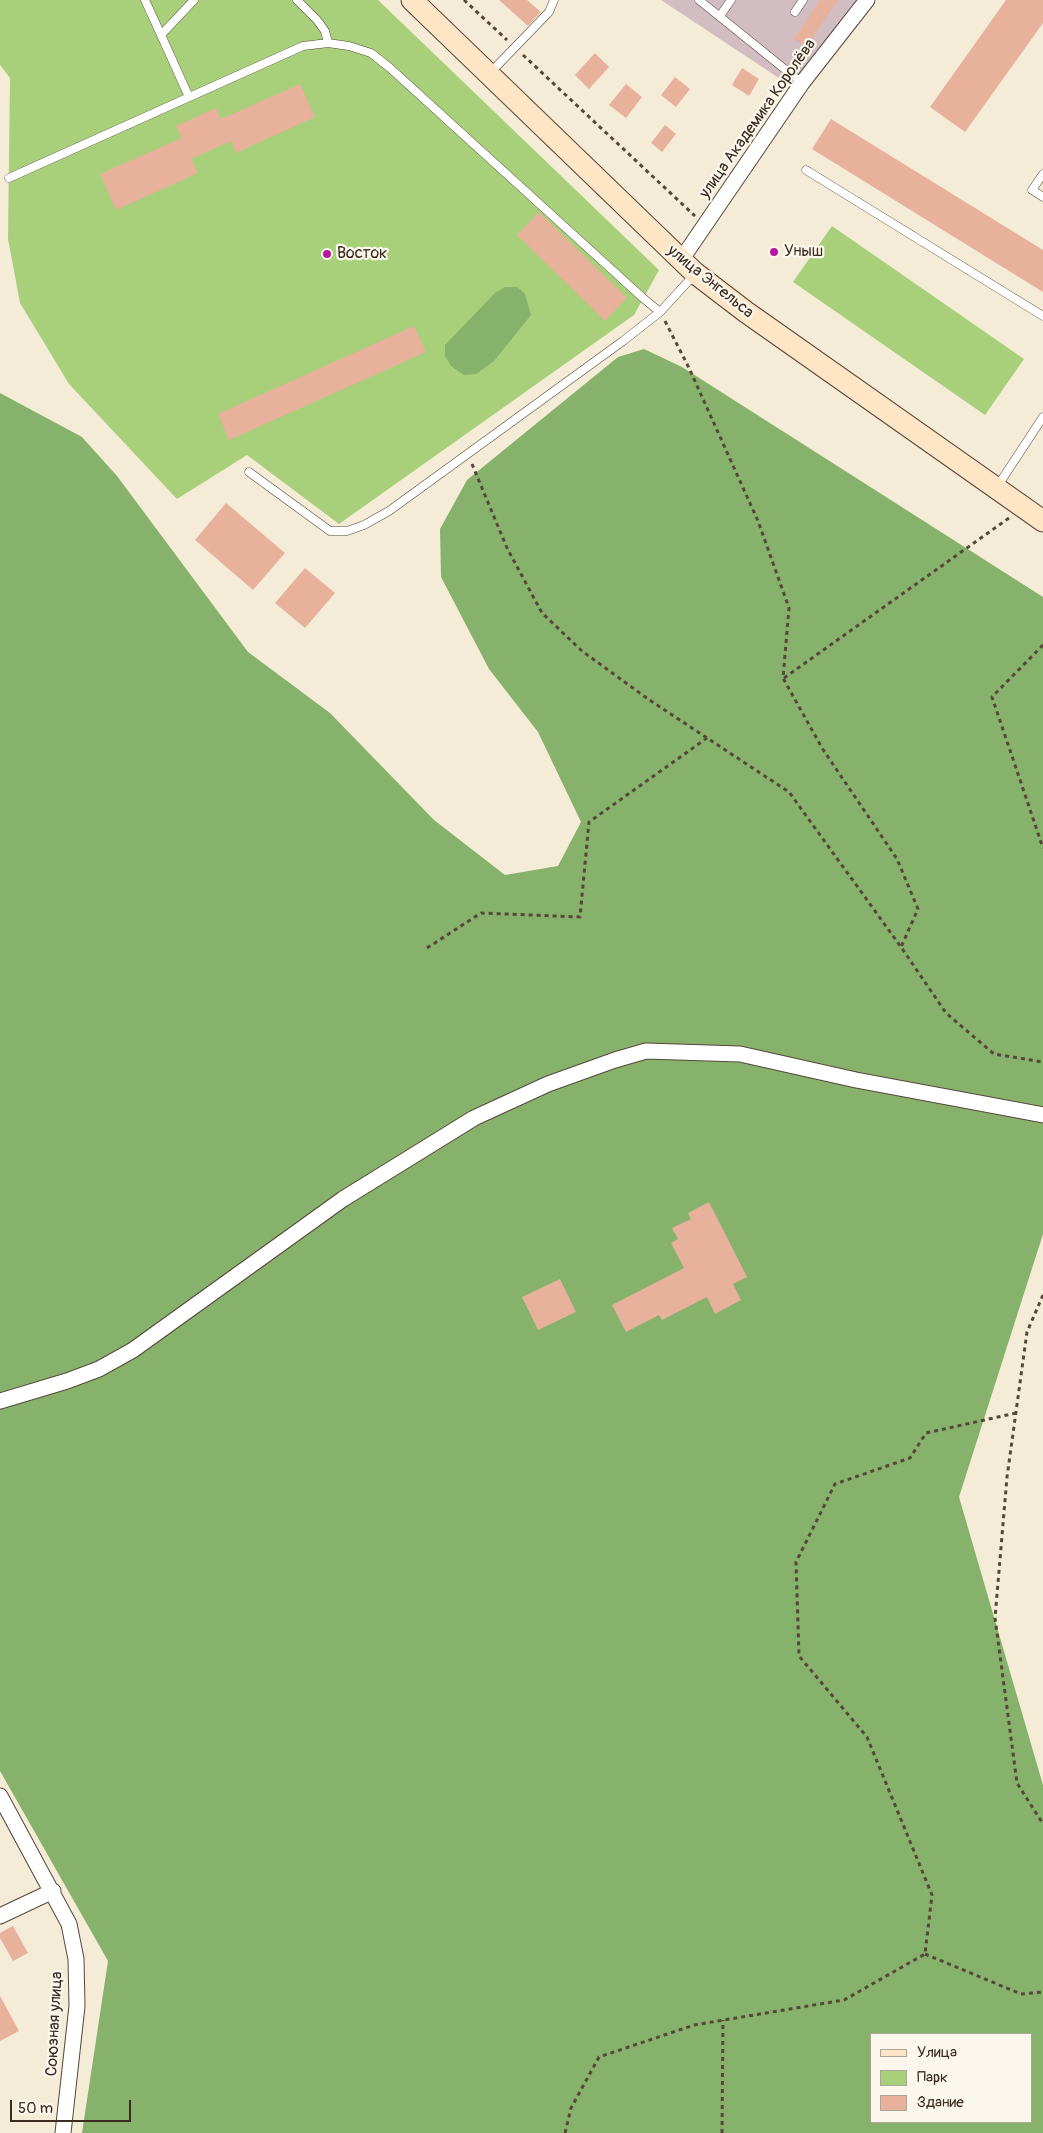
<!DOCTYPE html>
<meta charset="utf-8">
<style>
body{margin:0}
#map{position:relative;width:1043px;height:2133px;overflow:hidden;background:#f5ecd7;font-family:Pangolin,sans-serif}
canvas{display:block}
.legend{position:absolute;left:870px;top:2033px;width:162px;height:90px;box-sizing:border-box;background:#fbf7ec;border:1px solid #aea59a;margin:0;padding:6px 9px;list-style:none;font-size:15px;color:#3b2a1e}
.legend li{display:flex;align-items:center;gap:10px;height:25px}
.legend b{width:25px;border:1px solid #aea59a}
.scale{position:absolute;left:10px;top:2100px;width:121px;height:22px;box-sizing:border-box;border:2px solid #3b2a1e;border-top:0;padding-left:6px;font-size:15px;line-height:18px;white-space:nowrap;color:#3b2a1e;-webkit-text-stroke:4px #fbf7ec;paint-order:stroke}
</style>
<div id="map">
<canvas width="1043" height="2133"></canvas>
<ul class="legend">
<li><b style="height:6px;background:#fde5c5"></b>Улица</li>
<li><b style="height:14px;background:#a8d07b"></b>Парк</li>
<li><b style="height:14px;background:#e7b19c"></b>Здание</li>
</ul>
<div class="scale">50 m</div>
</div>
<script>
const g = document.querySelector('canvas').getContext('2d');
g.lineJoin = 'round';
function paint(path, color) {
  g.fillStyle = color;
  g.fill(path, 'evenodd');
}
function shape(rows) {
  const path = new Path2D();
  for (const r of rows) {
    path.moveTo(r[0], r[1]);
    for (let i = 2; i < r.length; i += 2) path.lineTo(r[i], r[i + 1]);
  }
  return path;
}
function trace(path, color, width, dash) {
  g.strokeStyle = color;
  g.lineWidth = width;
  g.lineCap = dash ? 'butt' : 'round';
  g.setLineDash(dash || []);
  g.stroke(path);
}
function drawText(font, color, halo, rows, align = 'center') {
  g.font = font + ' Pangolin,sans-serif';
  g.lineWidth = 4.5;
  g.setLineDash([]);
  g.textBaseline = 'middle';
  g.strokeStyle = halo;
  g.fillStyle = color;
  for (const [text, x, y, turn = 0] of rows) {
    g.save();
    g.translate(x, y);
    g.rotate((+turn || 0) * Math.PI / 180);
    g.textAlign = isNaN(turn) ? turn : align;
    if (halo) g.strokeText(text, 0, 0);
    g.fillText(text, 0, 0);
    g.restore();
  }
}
paint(shape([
 [661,0,858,0,791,86]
]), '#d2bec2');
paint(shape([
 [0,0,378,0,659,270,634,315,339,524,247,455,177,499,69,384,20,303,8,239,10,78,0,65],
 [832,226,1024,359,985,415,793,282]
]), '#a8d07b');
paint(shape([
 [505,287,517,287,525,294,531,315,494,361,476,374,464,375,451,366,445,356,445,345,495,293],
 [644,349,682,367,1043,597,1043,1234,959,1497,1043,1785,1043,2133,82,2133,108,1961,0,1771,0,393,82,437,117,476,248,652,330,713,434,820,505,875,558,866,581,822,538,732,489,669,441,577,440,529,467,480,618,357],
 [872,2034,1032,2034,1032,2122,872,2122]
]), '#86b26b');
paint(shape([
 [499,0,527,0,541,12,528,26],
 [820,0,838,0,806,47,794,39],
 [1006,0,1043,0,1043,23,965,132,930,107],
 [595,53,609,67,589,89,575,75],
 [742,68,759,79,749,96,732,85],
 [675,77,690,89,676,107,661,95],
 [300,84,315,117,236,153,231,141,191,159,198,173,116,210,100,174,182,138,176,126,216,108,221,119],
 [626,84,642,97,626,118,609,105],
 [831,119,1043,250,1043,292,812,149],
 [665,125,676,134,662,152,651,143],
 [539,212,627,298,605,321,517,235],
 [414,326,426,352,229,440,218,414],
 [226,503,285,553,253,590,195,540],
 [305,568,335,593,305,628,275,603],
 [709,1202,747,1277,733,1284,741,1300,715,1314,707,1297,662,1320,659,1315,626,1332,612,1305,684,1268,671,1243,678,1239,672,1228,691,1219,688,1213],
 [560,1279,576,1312,538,1330,522,1297],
 [13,1926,28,1953,13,1961,0,1938,0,1933],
 [0,1996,19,2031,0,2041]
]), '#e7b19c');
const service = shape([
 [145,0,161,35],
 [297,0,317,20,325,31,328,43],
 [699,0,802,83],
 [795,12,803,0],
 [720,16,731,0],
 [490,73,549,12,554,0],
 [189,97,161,35,194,0],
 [806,170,1043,316],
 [1043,174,1032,190,1043,197],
 [9,178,303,46,328,43,349,46,371,53,390,68,643,298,660,312],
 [249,472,330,531,347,531,364,525,389,511,623,341,660,312,694,275],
 [997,487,1043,417]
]);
const minor = shape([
 [681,260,802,83,867,0],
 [0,1401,67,1381,99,1369,133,1350,343,1199,474,1118,548,1084,615,1060,646,1051,740,1054,856,1080,1043,1115],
 [0,1796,69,1924,76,1959,77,2006,63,2133],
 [0,1916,53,1891]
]);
const secondary = shape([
 [412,0,695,273,746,312,1043,521]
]);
trace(service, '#57473a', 9);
trace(minor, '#57473a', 17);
trace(secondary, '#57473a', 23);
trace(shape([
 [464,0,507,40],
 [523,55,695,216],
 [665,321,689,368,758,521,789,608,783,678,822,748,897,859,918,909,901,947],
 [472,464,507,548,542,613,582,651,648,699,789,792,901,947,946,1013,994,1054,1043,1062],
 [1043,645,992,697,1043,848],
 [784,678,1009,518],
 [427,948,481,913,580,917,589,822,707,738],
 [1043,1295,1027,1332,1007,1477,995,1618,1017,1783,1043,1824],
 [925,1954,1021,1994,1043,1992],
 [565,2133,571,2108,599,2057,694,2025,844,2000,925,1954,932,1895,867,1737,799,1656,796,1562,835,1484,910,1458,926,1433,1016,1413],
 [722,2133,723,2020]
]), '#57473a', 3, [4, 4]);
trace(service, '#fff', 8);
trace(minor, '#fff', 15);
trace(secondary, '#fde5c5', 21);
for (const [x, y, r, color] of [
 [774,252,5,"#b5179e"],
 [327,254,5,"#b5179e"]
]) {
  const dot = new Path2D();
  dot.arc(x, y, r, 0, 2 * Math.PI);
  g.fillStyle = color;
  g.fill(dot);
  trace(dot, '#fbf7ec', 2);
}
drawText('16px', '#3b2a1e', '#fbf7ec', [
 ["улица Академика Королёва",758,119,-55],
 ["улица Энгельса",710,282,39],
 ["Союзная улица",55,2024,-87]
]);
drawText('16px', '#3b2a1e', '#fbf7ec', [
 ["Уныш",784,252],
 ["Восток",337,254]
], 'left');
</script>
